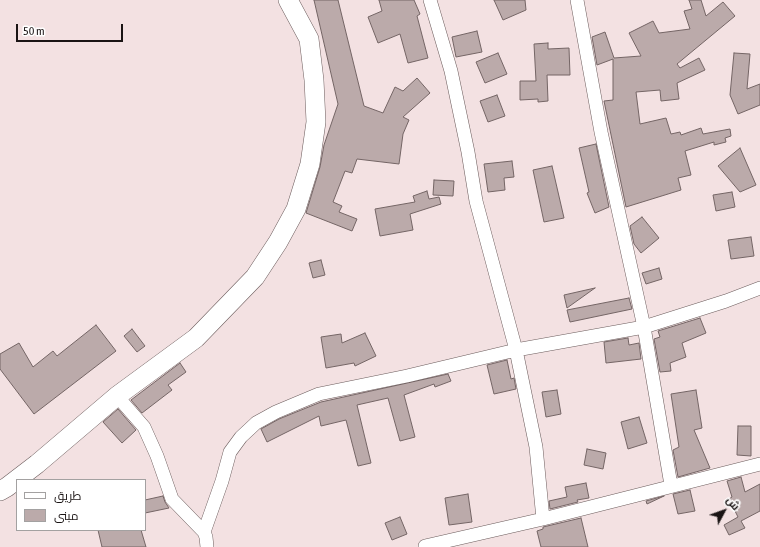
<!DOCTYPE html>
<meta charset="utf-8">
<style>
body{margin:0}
#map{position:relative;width:760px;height:547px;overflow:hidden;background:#f3e1e2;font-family:"Asap Condensed",Cairo,sans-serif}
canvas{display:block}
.legend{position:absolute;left:16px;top:479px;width:130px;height:52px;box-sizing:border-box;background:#fff;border:1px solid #a3a1a1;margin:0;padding:5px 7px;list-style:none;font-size:12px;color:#1a1414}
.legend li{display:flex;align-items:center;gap:8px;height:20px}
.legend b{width:20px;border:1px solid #a3a1a1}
.north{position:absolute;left:704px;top:491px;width:40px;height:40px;-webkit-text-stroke:3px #fff;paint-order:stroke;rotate:49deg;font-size:11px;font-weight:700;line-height:16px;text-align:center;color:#1a1414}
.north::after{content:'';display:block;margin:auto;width:14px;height:18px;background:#1a1414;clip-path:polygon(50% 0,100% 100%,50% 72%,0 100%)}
.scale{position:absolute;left:16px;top:24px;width:107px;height:18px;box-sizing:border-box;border:2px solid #1a1414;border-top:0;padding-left:5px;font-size:12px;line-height:14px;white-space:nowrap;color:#1a1414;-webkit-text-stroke:3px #fff;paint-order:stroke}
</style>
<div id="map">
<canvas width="760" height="547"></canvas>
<ul class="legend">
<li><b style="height:5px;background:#fff"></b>طريق</li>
<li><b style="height:11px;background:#baa"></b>مبنى</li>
</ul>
<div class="north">ش</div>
<div class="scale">50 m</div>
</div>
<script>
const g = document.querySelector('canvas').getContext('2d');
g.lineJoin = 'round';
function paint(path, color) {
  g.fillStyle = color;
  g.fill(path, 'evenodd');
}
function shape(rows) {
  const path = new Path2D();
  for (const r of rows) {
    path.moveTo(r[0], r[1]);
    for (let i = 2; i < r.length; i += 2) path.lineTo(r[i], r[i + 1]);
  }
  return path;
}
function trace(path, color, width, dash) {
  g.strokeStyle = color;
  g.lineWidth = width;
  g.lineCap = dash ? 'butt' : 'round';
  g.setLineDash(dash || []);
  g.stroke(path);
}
const building = shape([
 [314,0,338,0,364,106,383,113,395,87,403,91,417,78,430,93,403,117,409,120,403,134,399,164,357,159,352,173,345,171,333,202,342,206,339,212,357,219,352,231,306,213,320,167,324,145,338,104,314,0],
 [379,0,414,0,420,14,417,16,428,58,408,63,400,34,378,43,368,17,382,11,379,0],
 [494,0,525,0,526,10,503,20,494,0],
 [689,0,701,0,706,16,723,2,735,16,677,64,680,68,699,58,705,70,677,83,679,99,661,101,660,90,636,92,640,124,666,118,671,134,680,132,681,135,701,128,703,134,730,129,731,136,725,138,726,142,714,145,714,142,685,151,691,175,678,178,681,190,626,207,604,101,613,100,613,59,597,65,592,37,605,32,614,58,641,56,629,33,653,21,659,33,690,29,684,11,692,9,689,0],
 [477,31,482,52,456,57,452,37,477,31],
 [548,43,548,49,569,48,570,75,547,75,548,101,538,102,538,99,520,100,520,81,536,81,534,44,548,43],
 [498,53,507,74,485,83,476,62,498,53],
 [734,53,750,54,747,89,760,84,760,105,738,114,730,95,734,53],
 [497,95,505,116,488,122,480,101,497,95],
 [596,144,609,207,595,213,587,193,589,192,579,148,596,144],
 [740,148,756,185,740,192,718,166,740,148],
 [512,161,514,177,504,178,505,190,488,192,484,164,512,161],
 [552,166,564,218,544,222,533,170,552,166],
 [434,180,454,181,453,196,433,195,434,180],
 [427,191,429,199,439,197,441,204,410,214,413,230,380,236,375,209,415,202,413,196,427,191],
 [732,192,735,207,716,211,713,195,732,192],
 [642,217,659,238,641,253,634,244,630,226,642,217],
 [751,237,754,256,731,259,728,240,751,237],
 [321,260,325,275,313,278,309,263,321,260],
 [659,268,662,279,646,284,642,273,659,268],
 [595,288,567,308,564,295,595,288],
 [629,298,632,309,570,322,567,310,629,298],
 [700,318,706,333,682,343,686,357,670,363,671,371,660,372,654,339,660,337,658,331,700,318],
 [96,325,116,351,34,414,0,369,0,354,19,343,33,367,53,351,57,356,96,325],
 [132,329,145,346,137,352,124,336,132,329],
 [365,333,376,356,355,366,354,363,326,368,321,337,341,334,342,343,365,333],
 [628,338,629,345,639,343,641,359,606,363,604,342,628,338],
 [507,360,511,379,514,378,516,389,494,394,487,365,507,360],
 [180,363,186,372,168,385,172,390,142,413,131,400,180,363],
 [448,374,451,381,435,387,434,384,404,395,415,437,400,441,388,398,357,405,371,463,358,466,346,420,321,426,319,416,267,442,261,429,279,419,321,402,448,374],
 [557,390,561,414,546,417,542,392,557,390],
 [696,390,702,428,694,430,710,468,678,477,673,450,679,447,671,394,696,390],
 [118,409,136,430,122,443,103,422,118,409],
 [639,417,647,443,628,449,621,422,639,417],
 [738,426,751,426,751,456,737,455,738,426],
 [587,449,606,453,603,469,584,465,587,449],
 [741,477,745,492,760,484,760,511,741,521,745,528,729,535,724,525,738,517,729,499,732,497,727,481,741,477],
 [586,483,589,498,577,500,578,502,550,509,549,501,567,497,565,487,586,483],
 [690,490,695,511,678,514,673,494,690,490],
 [468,494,472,522,449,525,445,498,468,494],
 [163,496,165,502,169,508,145,513,145,500,163,496],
 [664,496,647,504,646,501,664,496],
 [400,517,407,534,392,540,385,523,400,517],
 [581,518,588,547,541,547,537,531,543,529,543,527,581,518],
 [98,530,141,530,146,547,102,547,98,530]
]);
paint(building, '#baa');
trace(building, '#746565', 1);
const street = shape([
 [430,0,451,71,468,152,476,201,516,350,536,447,543,519],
 [577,0,601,132,644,327,671,485],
 [117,396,144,427,157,456,172,499,204,532,206,537,207,547],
 [204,532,222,481,230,452,241,437,256,423,276,412,319,394,407,376,516,350,644,327,726,301,760,288],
 [425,546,543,519,760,464]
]);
const secondary = shape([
 [0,491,7,487,37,464,117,396,196,338,255,277,278,242,296,209,310,164,316,122,314,80,309,39,288,0]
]);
trace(street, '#6c5d5d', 14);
trace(secondary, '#6c5d5d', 20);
trace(street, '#fff', 13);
trace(secondary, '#fff', 19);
</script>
